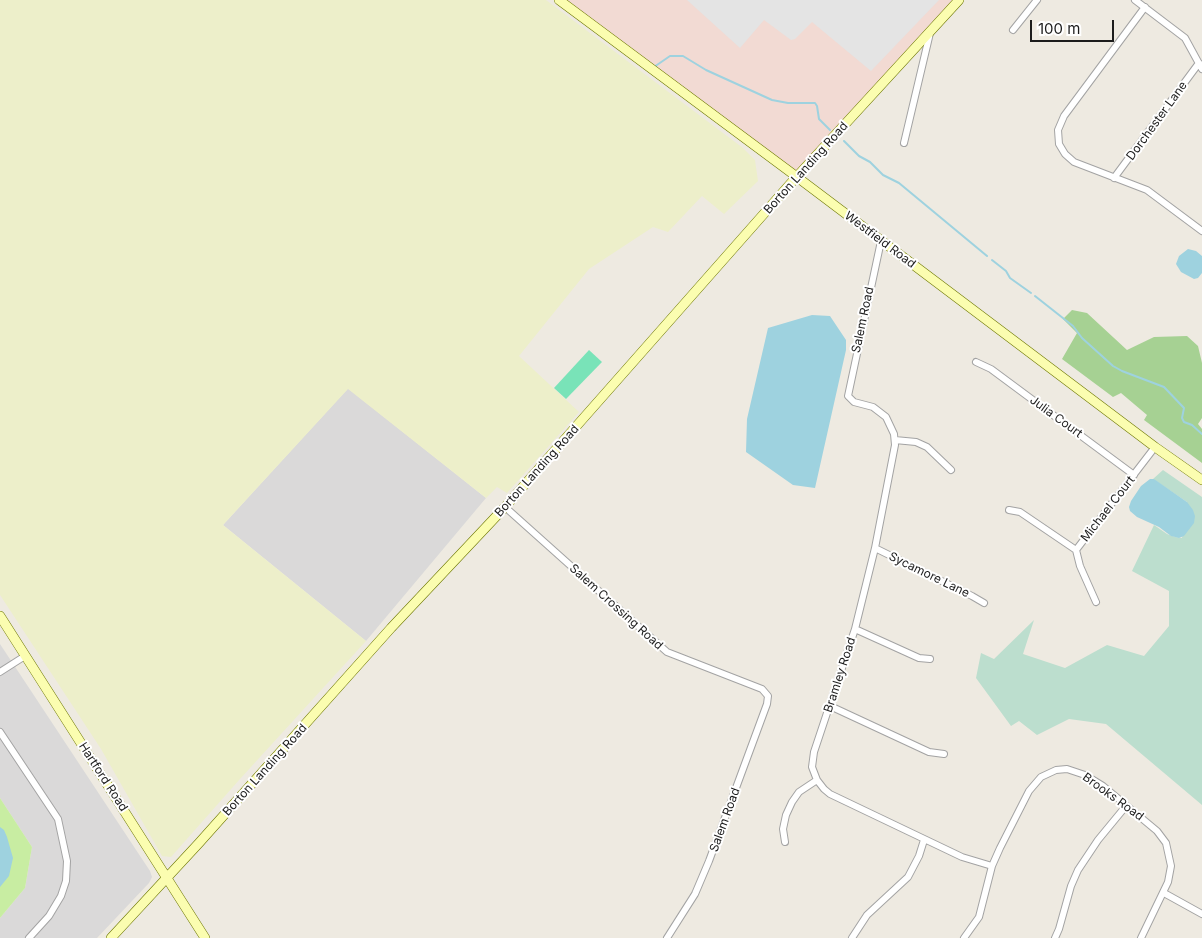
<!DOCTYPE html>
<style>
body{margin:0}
#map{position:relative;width:1202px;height:938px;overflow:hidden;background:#eeeae1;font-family:Inter,sans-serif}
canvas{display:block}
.scale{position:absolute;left:1030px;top:20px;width:84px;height:22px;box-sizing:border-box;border:2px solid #1c1c1c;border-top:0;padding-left:6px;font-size:15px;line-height:18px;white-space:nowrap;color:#1c1c1c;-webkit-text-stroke:4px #fff;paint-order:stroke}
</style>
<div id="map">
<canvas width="1202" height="938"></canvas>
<div class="scale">100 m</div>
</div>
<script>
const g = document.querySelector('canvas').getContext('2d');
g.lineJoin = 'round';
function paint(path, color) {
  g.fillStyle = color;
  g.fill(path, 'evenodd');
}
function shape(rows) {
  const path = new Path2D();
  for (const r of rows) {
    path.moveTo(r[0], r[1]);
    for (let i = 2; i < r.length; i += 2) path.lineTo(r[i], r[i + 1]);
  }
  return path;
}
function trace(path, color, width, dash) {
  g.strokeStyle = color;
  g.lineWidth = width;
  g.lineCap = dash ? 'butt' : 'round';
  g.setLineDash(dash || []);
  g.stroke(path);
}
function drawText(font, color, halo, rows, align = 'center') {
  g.font = font + ' Inter,sans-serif';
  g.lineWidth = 4;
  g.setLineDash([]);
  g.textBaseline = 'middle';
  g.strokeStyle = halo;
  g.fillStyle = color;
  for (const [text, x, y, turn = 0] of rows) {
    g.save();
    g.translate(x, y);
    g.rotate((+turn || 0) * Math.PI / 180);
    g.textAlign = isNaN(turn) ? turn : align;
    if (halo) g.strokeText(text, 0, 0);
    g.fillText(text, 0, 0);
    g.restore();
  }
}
paint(shape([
 [348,388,486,498,366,641,223,525],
 [0,644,150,871,152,877,149,883,97,938,0,938,0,918,25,888,32,847,0,798]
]), '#dad9d9');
paint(shape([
 [564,0,959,0,797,177]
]), '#f2dad3');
paint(shape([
 [0,0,546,0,743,148,755,160,758,181,724,214,702,196,668,232,653,227,589,269,519,356,579,412,507,493,497,487,486,498,348,389,223,525,366,641,240,779,171,857,162,856,101,749,0,595]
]), '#edefca');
paint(shape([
 [0,798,32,847,25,888,0,918]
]), '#c8eda2');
paint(shape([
 [1072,310,1087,313,1127,350,1154,337,1187,336,1198,346,1202,363,1202,418,1198,424,1202,429,1202,463,1144,420,1147,415,1121,393,1113,397,1062,359,1077,333,1063,319]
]), '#a6d193');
paint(shape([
 [1163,470,1202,497,1202,805,1106,724,1069,719,1037,735,1019,721,1011,726,976,678,981,653,994,659,1034,620,1023,654,1065,668,1107,645,1144,656,1169,626,1169,591,1132,571,1154,525,1167,534,1175,537,1182,538,1187,502,1153,479]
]), '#bcdece');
paint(shape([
 [589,350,602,362,566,399,554,388]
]), '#79e3b8');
paint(shape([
 [687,0,939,0,871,71,812,22,795,39,791,40,764,20,740,48]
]), '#e4e4e4');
paint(shape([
 [1188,249,1196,251,1202,256,1202,273,1198,278,1194,279,1181,272,1176,264,1179,256],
 [812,315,830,316,846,340,846,350,815,488,793,485,746,452,747,419,768,328],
 [1150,479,1154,479,1187,502,1193,510,1195,516,1194,523,1184,536,1179,538,1171,536,1159,527,1137,517,1130,511,1129,507,1131,501,1141,486],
 [0,827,4,830,7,837,13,858,9,876,0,887]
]), '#9ed2df');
trace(shape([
 [654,67,670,56,683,56,706,70,772,100,788,103,815,103,817,106,819,119,830,130],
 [844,141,859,156,870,162,883,175,899,183,987,256],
 [992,260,1006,271,1010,278,1031,293],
 [1035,296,1073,326,1082,338,1113,366,1122,371,1164,387,1184,408,1182,418,1184,422,1192,425,1202,434]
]), '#9ed2df', 2);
const street = shape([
 [1135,0,1185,38,1202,69],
 [1145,7,1064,116,1058,130,1059,144,1065,154,1074,162,1147,190,1202,231],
 [1013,30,1037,0],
 [904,143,930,33],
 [1114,178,1199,63],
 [881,241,848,396,854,402,873,407,886,417,894,434,895,445,875,548,855,629,814,752,812,767,817,780,824,789,830,794,962,857,992,866],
 [976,362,991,369,1134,475],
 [895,440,916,442,927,447,951,470],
 [505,507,667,652,762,689,768,696,767,704,709,861,695,894,667,938],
 [1009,510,1020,512,1076,550],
 [875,548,972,596,984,603],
 [1096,602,1080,566,1076,550,1155,447],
 [855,629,919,658,930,659],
 [0,672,25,656],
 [830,706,929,752,944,754],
 [0,732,58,819,67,861,66,881,61,896,49,916,29,938],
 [785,842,783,829,786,815,792,802,799,792,817,780],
 [1164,893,1202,914],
 [852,938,867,915,908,877,919,856,924,840],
 [964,938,979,917,992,866,1000,848,1029,791,1041,777,1056,770,1067,769,1085,775,1103,786,1157,831,1166,843,1171,866,1168,882,1141,938],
 [1055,938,1059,929,1071,886,1078,870,1098,840,1126,806]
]);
const secondary = shape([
 [559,0,797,177,1155,447,1202,480],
 [0,616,205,938],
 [111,938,199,843,391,628,505,507,791,183,959,0]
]);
trace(street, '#a3a3a3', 8);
trace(secondary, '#6c7600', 10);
trace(street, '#fff', 6);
trace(secondary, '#fbfdb0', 9);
drawText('12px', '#1c1c1c', '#fff', [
 ["Dorchester Lane",1157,121,-54],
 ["Borton Landing Road",806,168,-48],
 ["Westfield Road",880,240,37],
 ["Salem Road",863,320,-78],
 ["Julia Court",1056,417,36],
 ["Borton Landing Road",537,471,-48],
 ["Michael Court",1108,509,-52],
 ["Sycamore Lane",929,575,26],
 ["Salem Crossing Road",616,607,42],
 ["Bramley Road",840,675,-72],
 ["Borton Landing Road",265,770,-48],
 ["Hartford Road",103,777,57],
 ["Brooks Road",1113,797,36],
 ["Salem Road",725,820,-70]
]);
</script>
